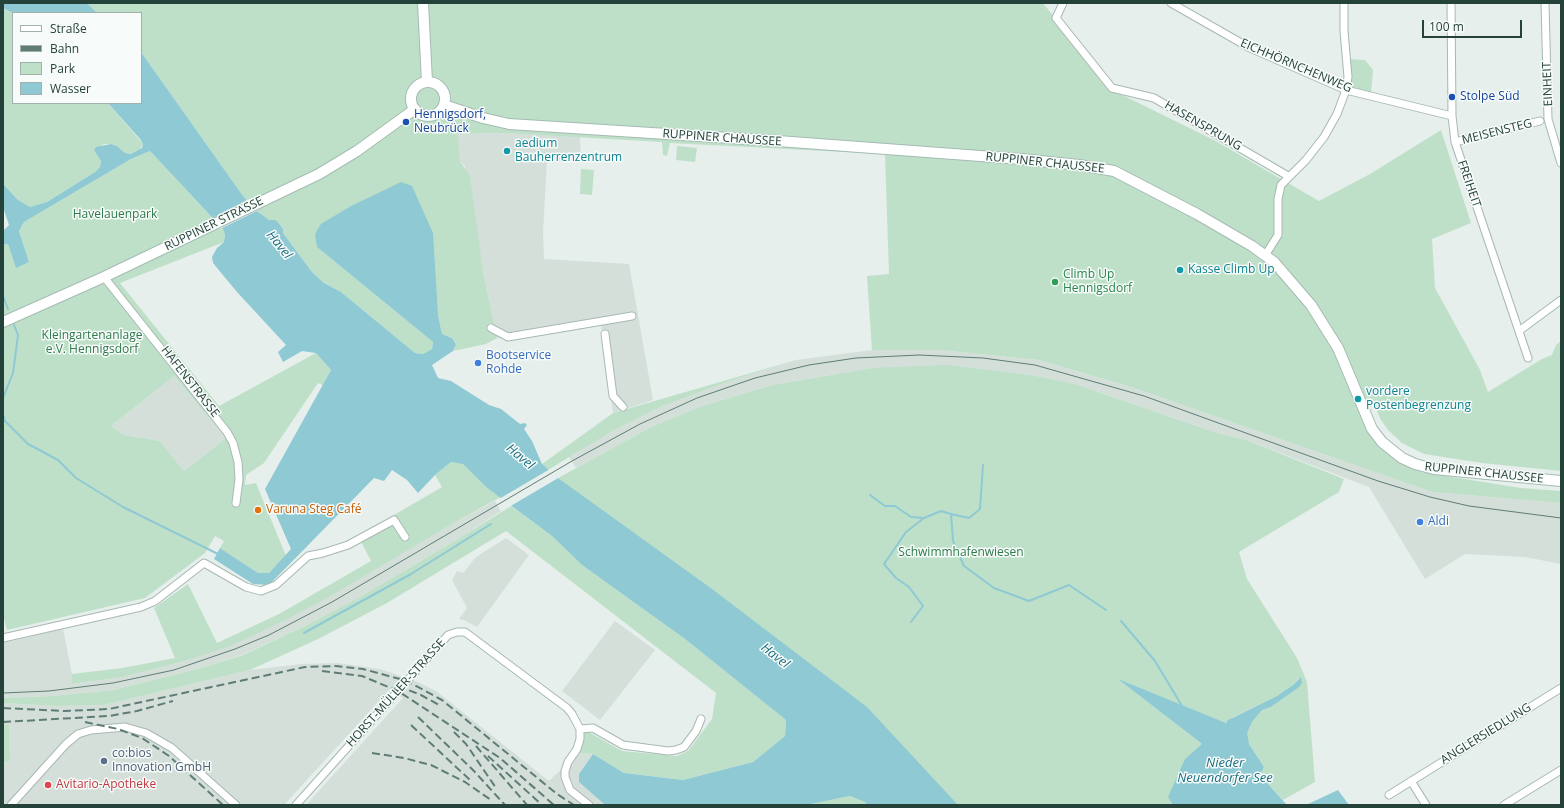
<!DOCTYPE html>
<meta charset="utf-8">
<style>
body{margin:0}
#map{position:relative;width:1564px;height:808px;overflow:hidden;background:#e6efeb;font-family:"Open Sans",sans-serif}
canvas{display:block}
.frame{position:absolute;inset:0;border:4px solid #24423a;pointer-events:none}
.legend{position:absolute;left:12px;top:12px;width:130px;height:92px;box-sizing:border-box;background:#f7fbf9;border:1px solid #a3b1ad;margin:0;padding:5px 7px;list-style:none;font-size:12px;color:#24423a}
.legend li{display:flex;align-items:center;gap:8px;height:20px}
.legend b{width:20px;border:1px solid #a3b1ad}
.scale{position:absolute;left:1422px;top:20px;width:100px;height:18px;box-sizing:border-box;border:2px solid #24423a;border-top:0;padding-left:5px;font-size:12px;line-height:14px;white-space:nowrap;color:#24423a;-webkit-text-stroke:3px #f7fbf9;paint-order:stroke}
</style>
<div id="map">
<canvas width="1564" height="808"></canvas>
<div class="frame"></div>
<ul class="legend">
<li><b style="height:5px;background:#fff"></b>Straße</li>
<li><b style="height:5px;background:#5f7d75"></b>Bahn</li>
<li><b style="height:11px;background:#bfe0c8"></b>Park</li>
<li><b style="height:11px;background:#8ec9d4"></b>Wasser</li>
</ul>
<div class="scale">100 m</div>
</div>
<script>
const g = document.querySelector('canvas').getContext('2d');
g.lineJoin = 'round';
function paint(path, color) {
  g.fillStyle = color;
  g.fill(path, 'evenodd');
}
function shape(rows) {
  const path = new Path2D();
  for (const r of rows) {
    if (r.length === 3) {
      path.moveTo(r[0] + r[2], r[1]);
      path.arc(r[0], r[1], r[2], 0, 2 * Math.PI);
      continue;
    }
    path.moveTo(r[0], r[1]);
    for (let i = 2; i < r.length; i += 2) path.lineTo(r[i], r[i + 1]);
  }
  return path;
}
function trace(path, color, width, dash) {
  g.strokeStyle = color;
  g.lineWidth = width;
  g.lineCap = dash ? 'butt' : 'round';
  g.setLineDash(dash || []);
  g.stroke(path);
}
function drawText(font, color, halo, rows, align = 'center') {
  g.font = font + ' "Open Sans",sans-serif';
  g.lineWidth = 3;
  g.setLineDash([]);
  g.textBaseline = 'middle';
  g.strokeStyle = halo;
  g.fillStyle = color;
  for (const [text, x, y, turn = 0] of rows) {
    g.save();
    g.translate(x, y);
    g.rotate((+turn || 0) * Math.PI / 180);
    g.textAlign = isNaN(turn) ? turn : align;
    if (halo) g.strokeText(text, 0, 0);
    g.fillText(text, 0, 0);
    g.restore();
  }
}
paint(shape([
 [503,133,580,137,581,161,547,161,543,232,544,259,629,264,653,400,613,413,601,323,497,338,483,271,465,166,460,161,457,134],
 [872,350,940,350,1039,360,1131,387,1432,492,1561,503,1561,564,1525,557,1465,554,1425,579,1369,487,1246,440,1217,433,1096,391,1030,375,994,371,872,368,772,385,699,407,651,427,576,468,569,457,578,452,577,450,609,433,660,407,727,382,796,360],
 [174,376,226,438,184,471,160,441,124,435,111,426],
 [495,501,501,511,463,536,358,598,307,625,244,654,201,668,113,690,52,696,3,698,3,643,63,629,72,674,73,684,123,677,185,661,282,622,455,522],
 [506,538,529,555,477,627,464,620,459,619,467,608,452,580,457,571,463,573,476,557],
 [615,621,655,650,600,720,562,691],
 [337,663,380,669,418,682,436,691,549,781,578,753,593,754,579,774,579,782,605,805,306,805,403,698,389,690,284,805,3,805,3,763,10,761,9,725,3,725,3,703,56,706,104,705,250,670,302,664]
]), '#d4dfda');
paint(shape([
 [87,3,1043,3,1112,90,1214,140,1319,201,1370,174,1441,130,1471,223,1432,239,1435,288,1480,370,1488,392,1542,359,1552,355,1556,345,1561,341,1561,471,1482,463,1424,454,1402,443,1388,430,1381,420,1374,405,1359,411,1372,437,1379,446,1398,462,1423,472,1446,476,1521,488,1561,491,1561,503,1432,492,1131,387,1039,360,940,350,872,350,867,276,889,274,885,154,670,143,667,156,663,155,662,142,503,133,458,134,460,161,470,176,483,271,497,338,486,344,453,351,456,343,452,338,442,334,438,315,317,247,433,342,432,349,423,354,415,353,341,292,324,283,312,272,283,233,283,229,278,222,269,221,258,212,243,196,141,52,141,13,97,13],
 [3,8,13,13,13,103,108,103,143,144,139,151,131,154,125,153,117,146,111,144,104,144,94,150,101,161,100,167,95,172,47,202,30,207,18,200,3,184],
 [1349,59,1365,60,1373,70,1371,93,1351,88],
 [677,146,697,148,695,162,676,160],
 [150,151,223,229,225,235,224,242,120,283,219,406,316,353,331,370,323,385,318,383,264,463,246,475,245,485,256,483,286,556,269,573,258,573,220,548,224,541,215,536,205,553,145,598,7,630,3,615,3,245,8,244,16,267,29,262,19,231,24,222,131,159],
 [174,376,226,438,184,471,160,441,124,435,111,426],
 [581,169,594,170,592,195,580,194],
 [796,360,727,382,660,407,609,433,548,470,542,464,613,413],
 [947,365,1030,375,1075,384,1217,433,1246,440,1344,479,1339,492,1239,552,1247,579,1297,658,1307,682,1315,782,1283,800,1260,775,1264,767,1247,741,1247,732,1252,722,1262,710,1271,707,1298,688,1299,678,1293,685,1277,696,1233,717,1226,723,1121,681,1203,745,1180,805,954,805,558,478,651,427,699,407,772,385,872,368],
 [451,462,464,464,486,487,501,497,455,522,329,597,282,622,233,645,185,661,123,677,72,684,72,674,122,668,175,658,154,608,188,584,217,643,279,614,371,561,358,536,442,487,435,475],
 [511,506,552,536,582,565,685,639,786,720,785,736,753,762,683,780,624,773,593,754,578,753,585,730,622,751,677,756,688,751,712,719,716,693,506,531,387,603,318,639,250,670,104,705,56,706,3,703,3,698,52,696,113,690,201,668,243,655,307,625,358,598,463,536],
 [3,725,9,725,10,761,3,763],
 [850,796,865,802,867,805,806,805]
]), '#bfe0c8');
paint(shape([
 [3,3,87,3,97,13,13,13,3,8],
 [141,52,243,196,258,212,269,220,275,220,278,222,283,229,283,233,312,272,324,283,341,292,415,353,423,354,432,349,433,342,317,247,315,234,321,224,351,206,401,182,412,186,433,233,438,315,442,334,452,338,456,344,453,351,432,365,438,378,451,381,489,405,501,409,520,424,525,423,527,425,524,429,532,441,542,464,558,478,712,589,867,707,958,805,867,805,865,802,850,796,806,805,605,805,579,782,579,774,593,754,624,773,683,780,753,762,785,736,786,720,685,639,582,565,552,536,486,487,463,464,451,462,435,475,418,493,407,480,392,470,384,481,374,478,269,585,253,584,214,559,220,548,258,573,269,573,291,549,265,489,331,370,316,353,302,351,283,362,278,352,286,345,237,292,213,263,212,257,217,248,224,242,225,235,223,229,150,151,131,159,24,222,19,231,29,262,16,268,8,244,3,245,3,231,9,225,3,207,3,184,18,200,30,207,47,202,95,172,100,167,101,161,94,150,96,147,111,144,117,146,125,153,131,154,142,148,143,144,140,139,108,103,141,103],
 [1301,677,1302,683,1298,688,1271,707,1262,710,1252,722,1247,733,1249,744,1264,767,1260,775,1287,805,1173,805,1168,797,1185,759,1202,744,1118,679,1226,723,1228,720,1277,696,1293,685],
 [1338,790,1349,805,1306,805]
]), '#8ec9d4');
paint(shape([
 [249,199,259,210,220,229,211,219],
 [550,469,560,477,509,507,499,499]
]), '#e6efeb');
trace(shape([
 [3,296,8,309],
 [3,398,13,373,18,335,14,325],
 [3,414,5,421,28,444,58,460,76,478,123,507,218,554],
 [870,495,885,506,895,506,911,517,924,518],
 [951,514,969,518,980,509,983,465],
 [1121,621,1155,661,1182,706],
 [911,622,923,606,909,587,896,578,884,564,906,532,924,518,941,511,951,514,953,541,964,566,994,588,1029,601,1069,585,1106,610],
 [304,633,411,574,491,524]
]), '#8ec9d4', 2);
const street = shape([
 [1063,3,1056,18,1112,88,1154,98,1288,176],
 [1171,3,1250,48,1346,90,1452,116],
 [1451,3,1452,116,1455,142,1528,358],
 [1545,3,1548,119,1561,163],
 [1455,142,1540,121],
 [1266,254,1278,235,1278,199,1281,185,1306,160,1324,137,1337,114,1346,90,1348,77,1344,31,1344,3],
 [104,277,227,432,233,443,238,462,239,479,236,503],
 [491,328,508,337,632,316],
 [1519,331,1561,300],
 [605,334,613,396,623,407],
 [3,638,141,607,155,601,204,563,246,587,261,591,276,585,308,556,323,553,348,545,394,520,405,537],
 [580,729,580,739,577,749,568,762,565,771,565,777,570,790,589,805],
 [1411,781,1426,805],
 [1389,795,1561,688],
 [11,805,66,744,78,734,91,730,125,727,146,733,172,748,236,805],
 [296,805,448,635,457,632,465,632,567,708,572,714,580,729,593,728,623,745,668,751,676,750,684,747,696,731,701,719],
 [1504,805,1561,770]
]);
const secondary = shape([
 [423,3,427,82],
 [428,99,17],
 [444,105,483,118,509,124,778,141,1021,159,1079,165,1114,171,1197,214,1252,246,1274,262,1311,305,1338,348,1372,429,1382,442,1402,458,1415,464,1434,469,1561,481],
 [3,322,104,277,319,174,357,151,415,109]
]);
trace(street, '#a8b8b2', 9);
trace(secondary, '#a4bbb3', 12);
trace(street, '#fff', 7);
trace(secondary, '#fff', 10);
trace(shape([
 [3,693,49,691,113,683,174,670,235,649,269,635,332,602,572,461,640,424,697,398,755,378,809,365,856,358,919,355,983,358,1035,365,1144,396,1378,481,1430,497,1469,506,1561,518]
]), '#5f7d75', 1);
trace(shape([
 [322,671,362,676,398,691,500,758,554,805],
 [398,686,421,695,441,706],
 [3,708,64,711,109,709,305,667,336,666,363,669,407,681,442,700,557,794,574,805],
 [418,717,473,770,505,805],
 [3,722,109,716,137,711,173,701],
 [85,722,118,729,142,738,169,756,223,805],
 [411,725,470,780],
 [454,732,466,744,496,788],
 [476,746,527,805],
 [372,753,404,758,431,765,465,782,491,800],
 [488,756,542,805]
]), '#5f7d75', 2, [8, 4]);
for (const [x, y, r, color] of [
 [1452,97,4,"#1a4fb4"],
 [406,122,4,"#1a4fb4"],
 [507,151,4,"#0f9aa8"],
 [1180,270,4,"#0f9aa8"],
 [1055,282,4,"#2e9e5b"],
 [478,363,4,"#3f7fe0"],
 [1358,399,4,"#0f9aa8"],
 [258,510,4,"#e8710a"],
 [1420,522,4,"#3f7fe0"],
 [104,761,4,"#5c6f8a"],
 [48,785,4,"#e0444e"]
]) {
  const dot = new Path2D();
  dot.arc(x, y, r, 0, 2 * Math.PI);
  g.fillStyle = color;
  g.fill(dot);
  trace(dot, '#f7fbf9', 1.5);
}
drawText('12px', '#24423a', '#f7fbf9', [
 ["EICHHÖRNCHENWEG",1296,66,23],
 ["EINHEIT",1548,84,-92],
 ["HASENSPRUNG",1203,126,30],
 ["MEISENSTEG",1497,132,-14],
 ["RUPPINER CHAUSSEE",722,138,4],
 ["RUPPINER CHAUSSEE",1045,163,6],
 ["FREIHEIT",1469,184,71],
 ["RUPPINER STRASSE",214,224,-26],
 ["HAFENSTRASSE",190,382,52],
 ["RUPPINER CHAUSSEE",1484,473,6],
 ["HORST-MÜLLER-STRASSE",396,693,-48],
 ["ANGLERSIEDLUNG",1486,734,-32]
]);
drawText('12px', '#164399', '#f7fbf9', [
 ["Stolpe Süd",1460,97],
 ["Hennigsdorf,",414,115],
 ["Neubrück",414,129]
], 'left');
drawText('12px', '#0d838f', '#f7fbf9', [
 ["aedium",515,144],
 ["Bauherrenzentrum",515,158],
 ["Kasse Climb Up",1188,270],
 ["vordere",1366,392],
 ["Postenbegrenzung",1366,406]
], 'left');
drawText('12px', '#2d7a4b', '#f7fbf9', [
 ["Havelauenpark",115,215],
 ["Kleingartenanlage",92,336],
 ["e.V. Hennigsdorf",92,350],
 ["Schwimmhafenwiesen",961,553]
]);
drawText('12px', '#27864d', '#f7fbf9', [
 ["Climb Up",1063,275],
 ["Hennigsdorf",1063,289]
], 'left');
drawText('12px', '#366cbe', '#f7fbf9', [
 ["Bootservice",486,356],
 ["Rohde",486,370],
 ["Aldi",1428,522]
], 'left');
drawText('12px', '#c56008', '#f7fbf9', [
 ["Varuna Steg Café",266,510]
], 'left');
drawText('12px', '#4e5e75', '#f7fbf9', [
 ["co:bios",112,754],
 ["Innovation GmbH",112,768]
], 'left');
drawText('12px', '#be3a42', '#f7fbf9', [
 ["Avitario-Apotheke",56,785]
], 'left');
drawText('italic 13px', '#1c6f80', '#f7fbf9', [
 ["Havel",279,245,51],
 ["Havel",520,457,40],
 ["Havel",775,656,38],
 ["Nieder",1225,763],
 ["Neuendorfer See",1225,778]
]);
</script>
